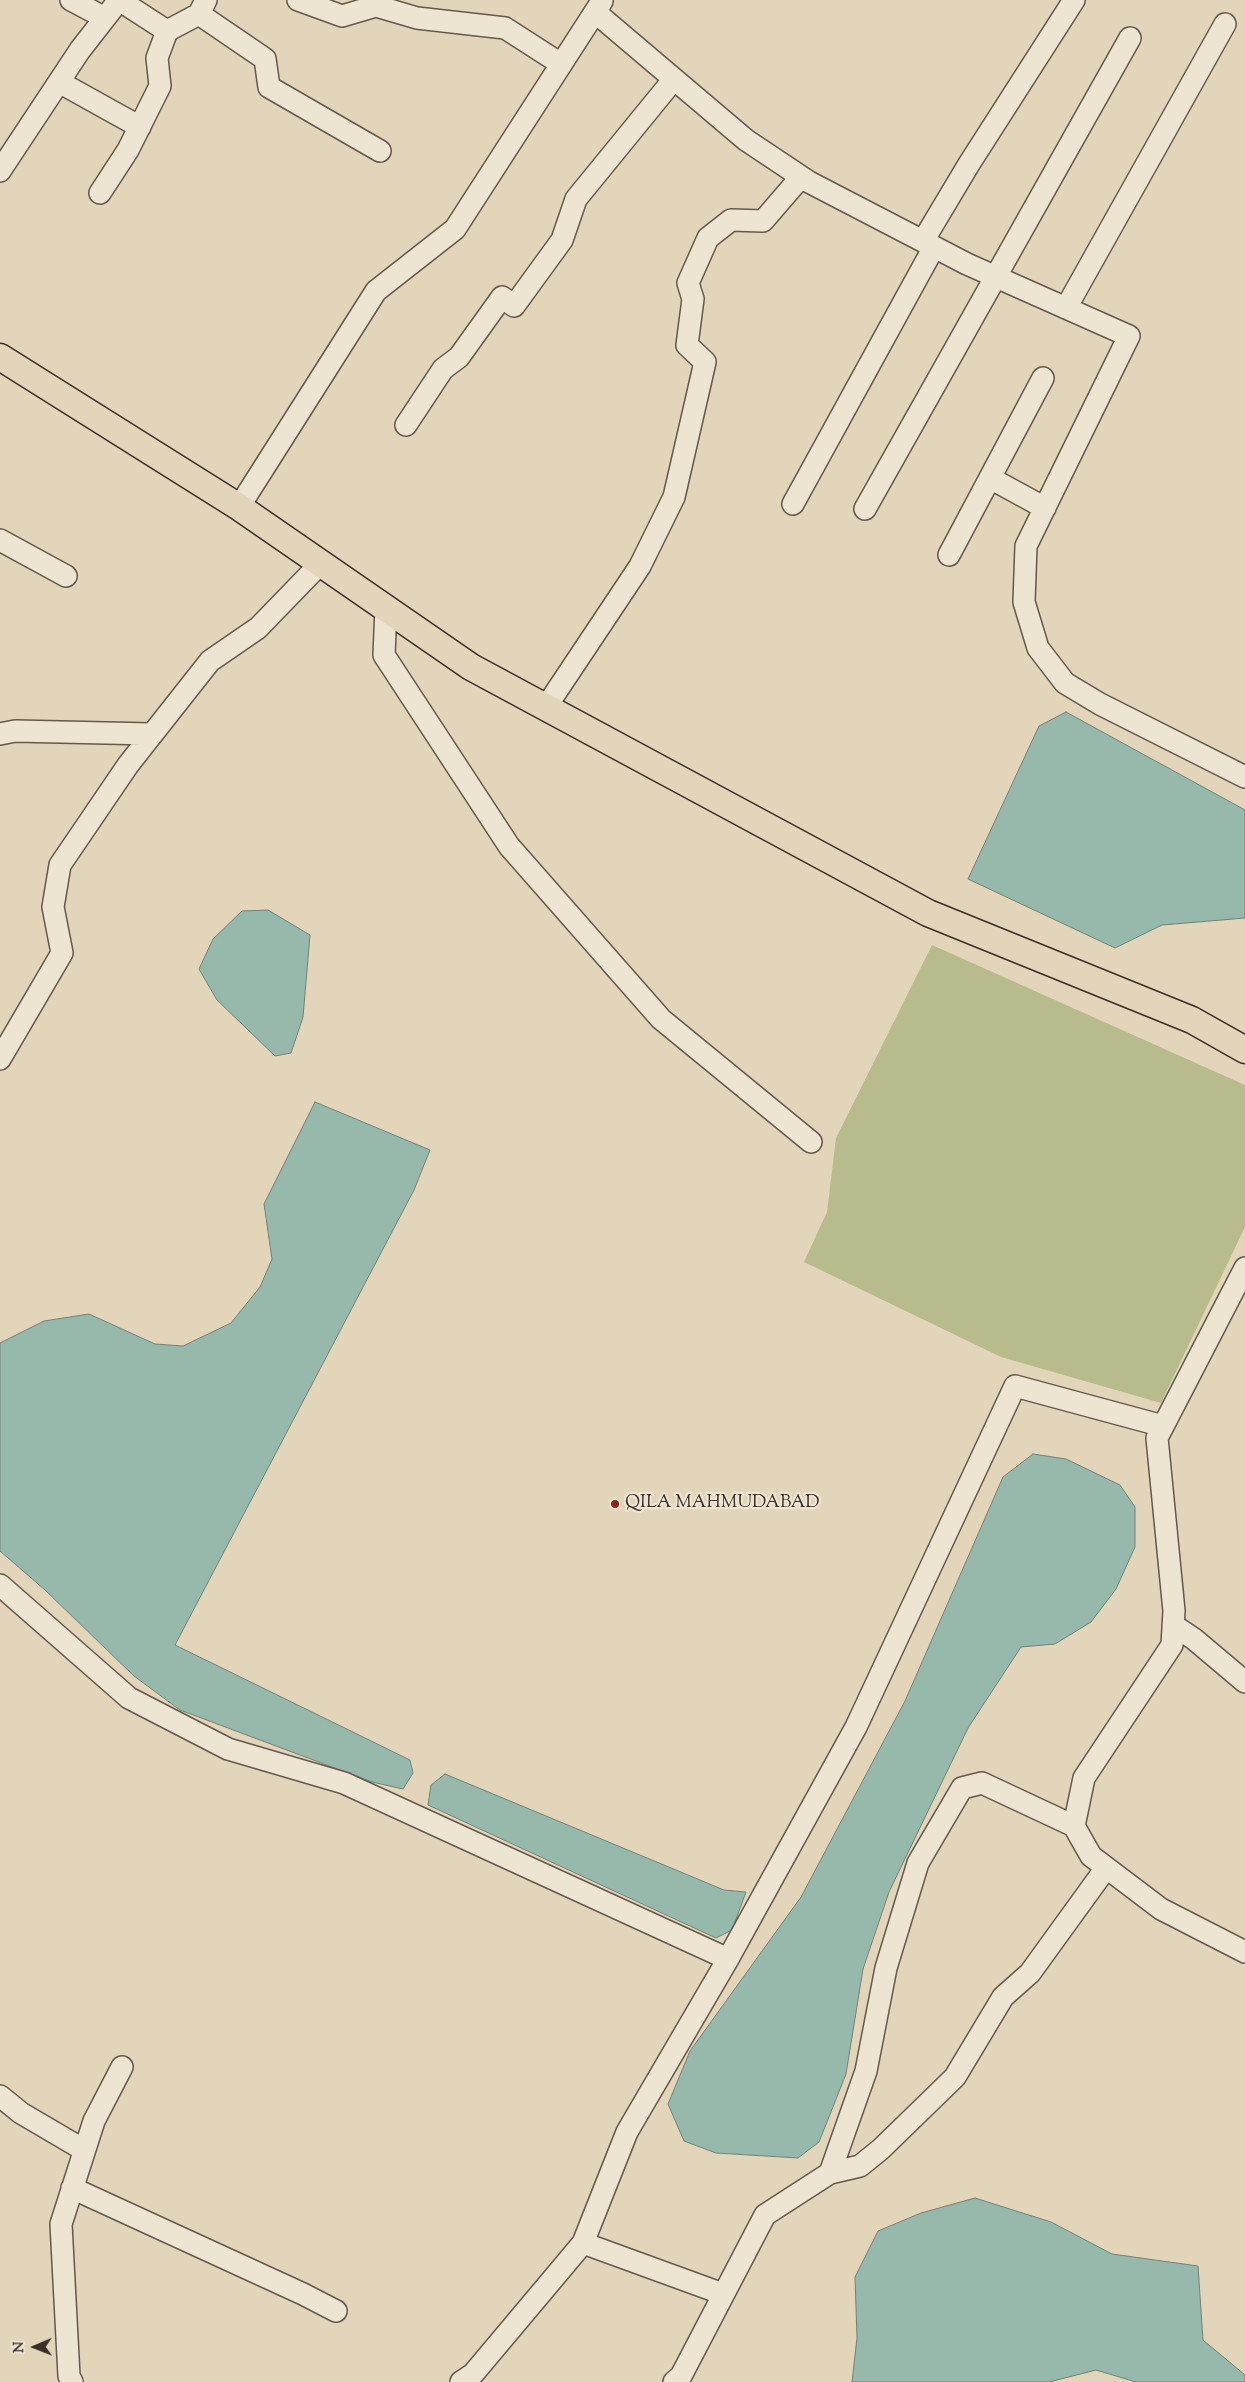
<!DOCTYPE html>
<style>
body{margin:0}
#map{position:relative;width:1245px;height:2382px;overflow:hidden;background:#e3d5b9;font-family:"Sorts Mill Goudy",serif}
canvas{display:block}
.north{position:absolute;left:10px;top:2322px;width:50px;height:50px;-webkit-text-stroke:4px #ede4d2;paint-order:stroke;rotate:269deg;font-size:14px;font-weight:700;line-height:20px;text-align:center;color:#3b2e29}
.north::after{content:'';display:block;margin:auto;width:18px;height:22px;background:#3b2e29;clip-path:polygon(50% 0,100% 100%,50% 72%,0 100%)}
</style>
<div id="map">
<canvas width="1245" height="2382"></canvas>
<div class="north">N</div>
</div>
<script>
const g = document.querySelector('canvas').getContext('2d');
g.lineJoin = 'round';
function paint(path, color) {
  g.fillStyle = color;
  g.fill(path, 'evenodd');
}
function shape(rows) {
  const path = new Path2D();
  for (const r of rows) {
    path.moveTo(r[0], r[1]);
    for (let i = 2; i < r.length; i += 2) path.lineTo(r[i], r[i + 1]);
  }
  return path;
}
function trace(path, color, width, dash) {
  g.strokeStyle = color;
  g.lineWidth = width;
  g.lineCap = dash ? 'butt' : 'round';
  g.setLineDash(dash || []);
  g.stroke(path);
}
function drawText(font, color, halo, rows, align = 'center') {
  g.font = font + ' "Sorts Mill Goudy",serif';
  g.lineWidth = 4.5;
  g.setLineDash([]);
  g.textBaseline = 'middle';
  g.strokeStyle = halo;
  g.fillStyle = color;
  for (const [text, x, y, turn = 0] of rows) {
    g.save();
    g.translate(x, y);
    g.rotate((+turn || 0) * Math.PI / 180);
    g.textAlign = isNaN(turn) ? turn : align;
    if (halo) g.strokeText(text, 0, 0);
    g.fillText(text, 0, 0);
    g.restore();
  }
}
paint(shape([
 [932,945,1245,1085,1245,1227,1161,1403,1001,1357,804,1262,827,1212,836,1138]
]), '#b8bc8c');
const water = shape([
 [1066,712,1245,810,1245,918,1162,925,1115,948,968,879,1039,726,1066,712],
 [268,910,310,935,303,1017,291,1053,275,1056,217,1000,199,969,213,939,242,911,268,910],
 [315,1102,430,1150,414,1190,175,1645,410,1760,413,1773,403,1789,372,1782,180,1710,134,1676,45,1590,0,1551,0,1343,44,1321,89,1314,155,1344,183,1346,231,1323,260,1287,272,1259,264,1204,315,1102],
 [1033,1454,1066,1459,1120,1485,1135,1507,1135,1547,1116,1589,1091,1622,1055,1644,1021,1647,968,1728,889,1892,863,1969,846,2074,819,2142,798,2158,716,2153,684,2141,668,2104,690,2051,801,1897,905,1701,1003,1477,1033,1454],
 [445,1774,724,1890,746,1892,732,1930,716,1938,428,1805,431,1785,445,1774],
 [975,2198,1051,2222,1112,2254,1198,2266,1203,2340,1245,2375,1245,2382,1136,2382,1096,2370,1049,2382,852,2382,857,2338,855,2277,878,2231,921,2213,975,2198]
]);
paint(water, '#96b9ac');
trace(water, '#728178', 1);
const minor = shape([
 [71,0,105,18],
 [298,0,342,16,376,6,417,18,505,28,561,64],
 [595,12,746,140,809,182,967,264,1129,336,1026,546,1024,602,1038,648,1065,683,1100,704,1245,777],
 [199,14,265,59,269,87,380,151],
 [59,82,140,127],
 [0,171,80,50,119,0,167,31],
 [100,193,128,150,160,86,157,58,167,31,199,14,206,0],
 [923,241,969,164,1074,0],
 [1066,308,1225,24],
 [406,425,443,369,459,357,502,297,514,306,562,240,576,199,674,79],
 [990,478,1045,508],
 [793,504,934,247],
 [239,507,376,291,455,229,602,1],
 [865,509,1130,38],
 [0,540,66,576],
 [949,555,1043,378],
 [386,608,384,655,509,846,661,1019,811,1142],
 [546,707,640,566,674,497,705,362,687,345,693,299,688,283,708,238,731,220,763,221,801,177],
 [0,734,15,731,152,734],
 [0,1059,62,953,53,907,60,865,128,765,210,661,258,628,321,563],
 [1245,1268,1157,1438,1174,1611,1172,1645,1084,1778,1074,1826,1091,1856,1161,1909,1245,1952],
 [0,1585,129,1698,228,1749,344,1783,728,1959],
 [1173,1625,1194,1639,1245,1682],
 [0,2096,21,2113,84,2150],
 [830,2173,866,2071,886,1968,918,1863,962,1788,982,1783,1074,1826],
 [72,2188,303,2294,336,2311],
 [583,2243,723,2294],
 [72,2382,69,2376,61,2224,94,2121,122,2067],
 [461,2382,473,2374,583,2243,627,2132,728,1959,856,1727,1015,1386,1163,1426],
 [674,2382,681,2376,765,2215,830,2173,860,2166,881,2149,955,2077,1003,1997,1030,1973,1106,1868]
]);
const major = shape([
 [0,357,239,507,471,667,928,913,1192,1020,1245,1050]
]);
trace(minor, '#65584d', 24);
trace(major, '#3b2e29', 29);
trace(minor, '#ede4d2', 21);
trace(major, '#e3d5b9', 26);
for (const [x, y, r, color] of [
 [615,1504,5,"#8f2418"]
]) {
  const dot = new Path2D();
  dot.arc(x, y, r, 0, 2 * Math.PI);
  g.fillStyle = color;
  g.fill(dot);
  trace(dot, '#ede4d2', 2);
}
drawText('18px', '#3b2e29', '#ede4d2', [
 ["QILA MAHMUDABAD",625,1504]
], 'left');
</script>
